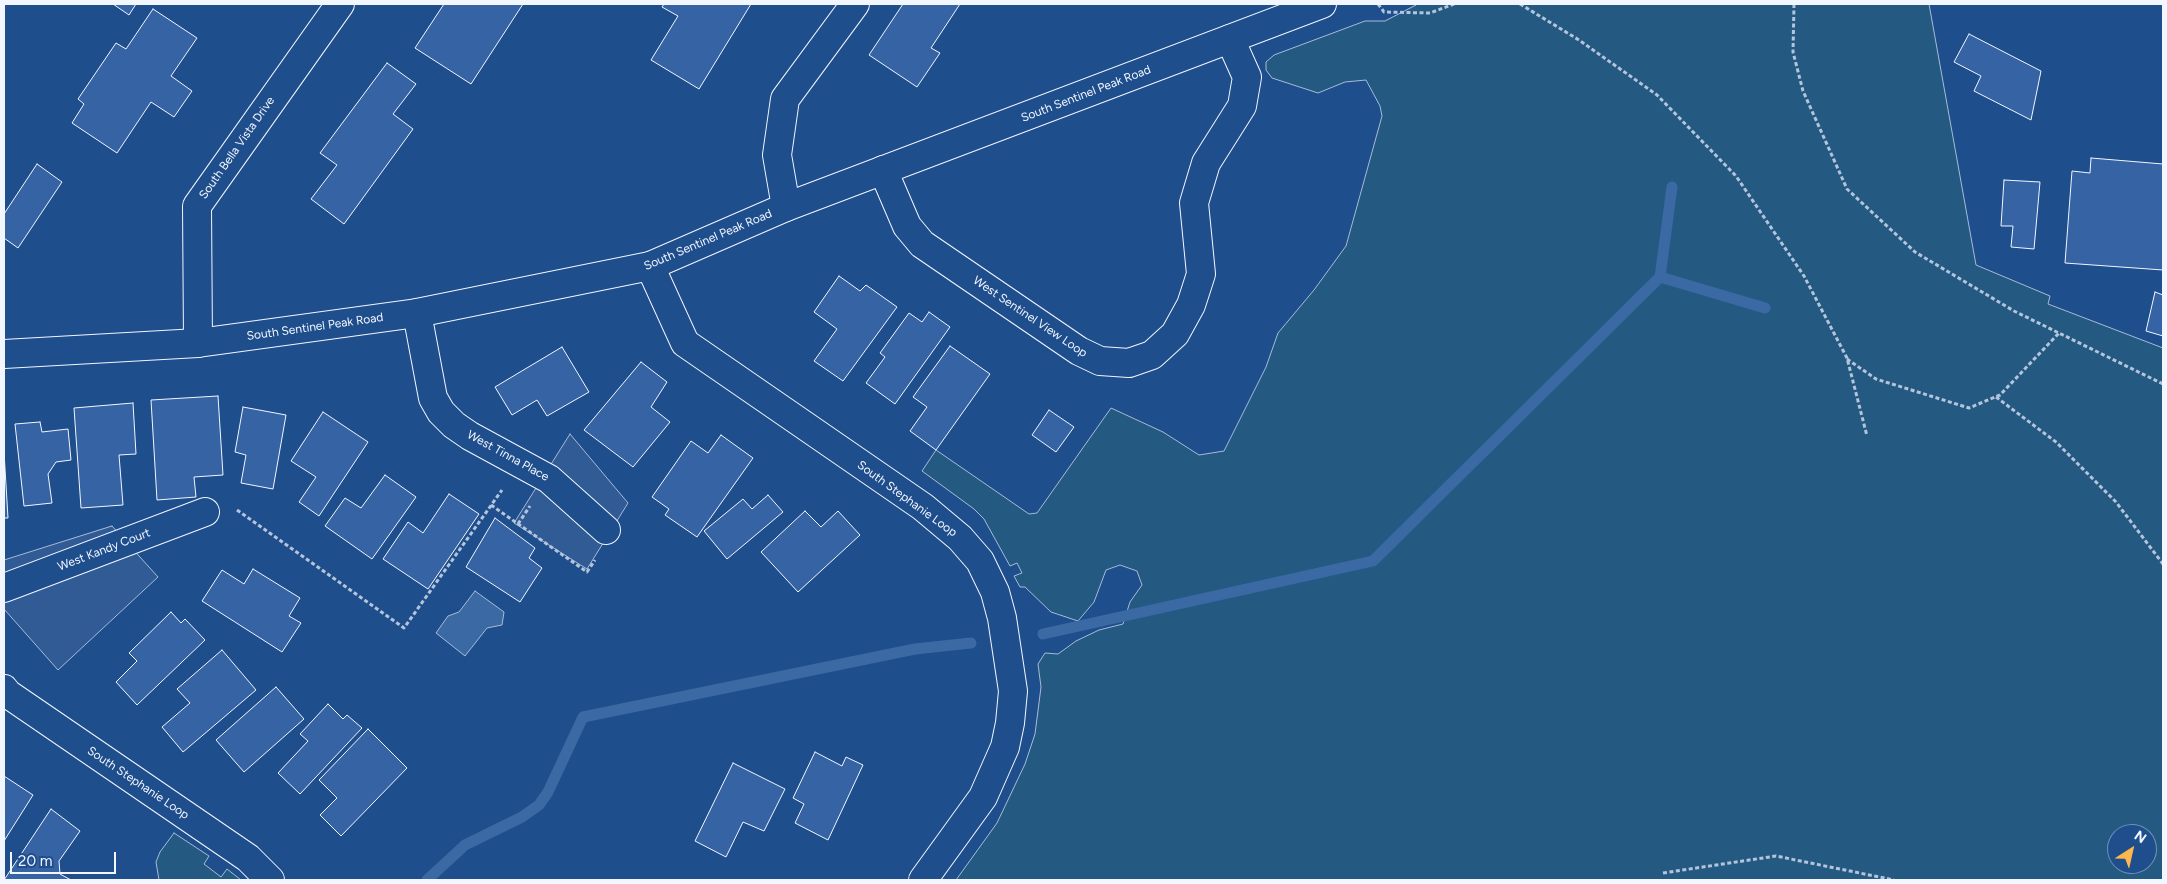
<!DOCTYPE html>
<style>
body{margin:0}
#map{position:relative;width:2167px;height:884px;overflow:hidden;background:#1f4e8c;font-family:Figtree,sans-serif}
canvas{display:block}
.frame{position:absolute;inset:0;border:5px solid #f2f6ff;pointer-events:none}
.north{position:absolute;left:2107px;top:824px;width:50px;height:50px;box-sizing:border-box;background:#1f4e8c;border:1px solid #7391ba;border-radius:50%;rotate:35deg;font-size:14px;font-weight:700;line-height:20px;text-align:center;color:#f2f6ff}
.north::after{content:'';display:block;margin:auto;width:18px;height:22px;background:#ffb74d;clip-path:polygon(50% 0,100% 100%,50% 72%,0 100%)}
.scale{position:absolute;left:10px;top:852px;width:106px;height:22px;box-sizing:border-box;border:2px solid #f2f6ff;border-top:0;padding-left:6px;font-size:15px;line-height:18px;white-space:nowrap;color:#f2f6ff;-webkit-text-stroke:4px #1f4e8c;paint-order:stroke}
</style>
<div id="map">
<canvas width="2167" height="884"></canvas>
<div class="frame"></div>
<div class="north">N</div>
<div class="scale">20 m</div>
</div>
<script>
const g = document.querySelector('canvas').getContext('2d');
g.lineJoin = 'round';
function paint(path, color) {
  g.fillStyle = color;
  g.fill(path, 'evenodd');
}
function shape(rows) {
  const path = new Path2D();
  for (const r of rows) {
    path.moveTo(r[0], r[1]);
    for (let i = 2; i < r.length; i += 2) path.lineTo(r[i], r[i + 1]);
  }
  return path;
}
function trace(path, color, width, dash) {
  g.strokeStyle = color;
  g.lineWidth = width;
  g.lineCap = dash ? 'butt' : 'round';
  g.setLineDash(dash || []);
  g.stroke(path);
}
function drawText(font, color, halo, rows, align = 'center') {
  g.font = font + ' Figtree,sans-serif';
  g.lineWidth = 4;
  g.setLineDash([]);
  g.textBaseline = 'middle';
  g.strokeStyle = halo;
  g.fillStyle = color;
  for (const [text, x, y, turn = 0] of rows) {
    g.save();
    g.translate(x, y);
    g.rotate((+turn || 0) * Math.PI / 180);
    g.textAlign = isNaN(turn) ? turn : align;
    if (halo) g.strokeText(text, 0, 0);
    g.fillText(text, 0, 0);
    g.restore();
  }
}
const green = shape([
 [1412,4,1929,4,1976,265,2050,296,2048,304,2163,348,2163,880,956,880,997,823,1025,764,1035,734,1041,687,1038,664,1045,653,1058,654,1076,641,1099,630,1123,624,1130,602,1142,585,1137,571,1120,565,1106,570,1094,602,1078,621,1051,612,1025,587,1020,587,1014,576,1022,573,1017,563,1010,566,984,519,974,509,922,471,936,450,1029,514,1037,513,1111,408,1163,432,1199,455,1224,451,1266,367,1278,333,1314,290,1346,246,1382,116,1380,106,1366,80,1345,82,1318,93,1272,78,1266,70,1266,62,1274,55,1365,21,1385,21,1416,5,1412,4],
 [2117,834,2147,834,2147,864,2117,864,2117,834],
 [174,833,209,856,204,864,221,877,227,869,241,880,159,880,156,862,160,852,174,833]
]);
paint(green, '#245a82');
trace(green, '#a8bbd7', 1);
const parking = shape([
 [570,434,628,503,587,569,514,523,570,434],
 [112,526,158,577,58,670,4,609,4,560,112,526]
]);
paint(parking, '#305b95');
trace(parking, '#a8bbd7', 1);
const water = shape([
 [475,591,504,612,502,625,487,628,465,656,436,633,448,616,459,612,475,591]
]);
paint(water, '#3b69a3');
trace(water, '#a8bbd7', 1);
trace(shape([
 [1660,277,1765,308],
 [1043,634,1373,561,1660,277,1672,187],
 [427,880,465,845,522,817,539,805,548,792,583,717,915,649,971,643]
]), '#3b69a3', 11);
const building = shape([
 [113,4,136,4,129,15,113,4],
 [444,4,523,4,471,84,415,48,444,4],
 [664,4,751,4,699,89,651,60,678,16,662,7,664,4],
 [903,4,960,4,931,48,940,53,917,87,869,55,903,4],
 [153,9,197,38,171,76,192,91,174,117,151,102,117,153,72,123,84,104,78,99,116,43,126,49,153,9],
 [1969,34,2041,71,2031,120,1974,91,1981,76,1954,62,1969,34],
 [387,63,416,84,393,114,413,129,344,224,311,199,337,165,320,153,387,63],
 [2091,158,2163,164,2163,270,2065,263,2072,171,2090,173,2091,158],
 [37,164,62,182,18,248,4,238,4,214,37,164],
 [2004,180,2040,182,2034,249,2011,247,2013,226,2001,226,2004,180],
 [839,276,860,291,866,285,897,307,843,381,814,361,837,329,814,312,839,276],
 [2155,292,2163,295,2163,336,2146,331,2155,292],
 [929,312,950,327,895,404,866,383,885,357,880,353,909,313,922,322,929,312],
 [950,346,990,374,936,450,910,431,927,407,913,397,950,346],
 [562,347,589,392,547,416,537,400,512,415,495,387,562,347],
 [641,362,667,382,651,407,670,422,633,467,584,430,641,362],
 [218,396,223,475,194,477,196,497,157,500,151,400,218,396],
 [133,403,136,454,119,455,123,505,81,508,74,408,133,403],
 [243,407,286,415,273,489,241,483,246,455,235,452,243,407],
 [1049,410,1074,427,1056,452,1032,435,1049,410],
 [323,412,368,442,319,516,299,502,316,477,291,461,323,412],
 [40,422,42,432,68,429,71,460,56,462,48,474,52,503,24,506,15,424,40,422],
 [721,435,753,458,697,537,665,515,669,509,652,497,691,441,708,453,721,435],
 [4,452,8,518,4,518,4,452],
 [385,475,416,497,372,559,325,526,345,498,361,508,385,475],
 [449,494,479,514,428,589,383,559,408,522,423,533,449,494],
 [768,495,783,512,727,559,704,531,743,499,752,509,768,495],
 [805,511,821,527,838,511,860,535,798,592,761,552,805,511],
 [495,518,535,548,529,558,542,568,520,602,466,567,495,518],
 [253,569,300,598,289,616,301,623,282,652,202,601,222,570,244,584,253,569],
 [171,612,181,623,185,619,205,640,137,705,116,682,137,661,129,653,171,612],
 [222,650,256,690,183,752,162,727,190,703,177,689,222,650],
 [276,687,304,719,244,772,216,740,276,687],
 [328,704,343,719,347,715,362,728,300,794,278,773,308,741,300,734,328,704],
 [368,729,407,768,341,836,320,815,337,798,319,780,368,729],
 [815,752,842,766,846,757,863,765,828,840,795,823,804,804,793,798,815,752],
 [733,763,785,789,764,831,743,822,726,857,695,841,733,763],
 [4,776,33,795,4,841,4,776],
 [51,809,80,831,59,861,60,874,71,880,4,880,51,809]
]);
paint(building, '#3563a3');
trace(building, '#f2f6ff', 1);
const minor = shape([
 [883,170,907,226,922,244,1079,351,1100,361,1129,363,1152,355,1175,334,1191,305,1201,274,1194,203,1206,163,1242,106,1247,77,1230,39],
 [786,207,777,155,785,99,855,4],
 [650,266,685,343,923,507,960,538,980,561,995,592,1002,618,1013,691,1010,723,1005,747,983,797,923,880],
 [417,313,433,398,441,412,454,425,470,436,549,479,606,530],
 [198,343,197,206,340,4],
 [4,588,205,512],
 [4,689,8,694,248,858,270,880]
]);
const tertiary = shape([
 [4,354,198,343,417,313,650,266,786,207,1322,4]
]);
trace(minor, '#f2f6ff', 30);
trace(tertiary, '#f2f6ff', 30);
trace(shape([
 [1378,4,1384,12,1430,13,1454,4],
 [1520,4,1579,40,1657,95,1736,176,1804,276,1847,358,1867,436],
 [1794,4,1793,52,1803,91,1847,189,1915,252,2014,311,2163,384],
 [1847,359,1876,379,1969,408,2000,395,2059,333],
 [1996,397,2056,442,2116,502,2163,564],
 [491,505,587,572,595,560],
 [237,510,404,628,502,490],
 [518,524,530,506],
 [1663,873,1776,856,1894,880]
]), '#b3c4dc', 3, [4, 2.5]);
trace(minor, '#1f4e8c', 28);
trace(tertiary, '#1f4e8c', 28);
drawText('12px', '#f2f6ff', '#1f4e8c', [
 ["South Sentinel Peak Road",1086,94,-21],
 ["South Bella Vista Drive",237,148,-55],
 ["South Sentinel Peak Road",708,240,-23],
 ["West Sentinel View Loop",1030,317,34],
 ["South Sentinel Peak Road",315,327,-8],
 ["West Tinna Place",508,456,29],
 ["South Stephanie Loop",907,499,36],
 ["West Kandy Court",104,550,-21],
 ["South Stephanie Loop",138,783,34]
]);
</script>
